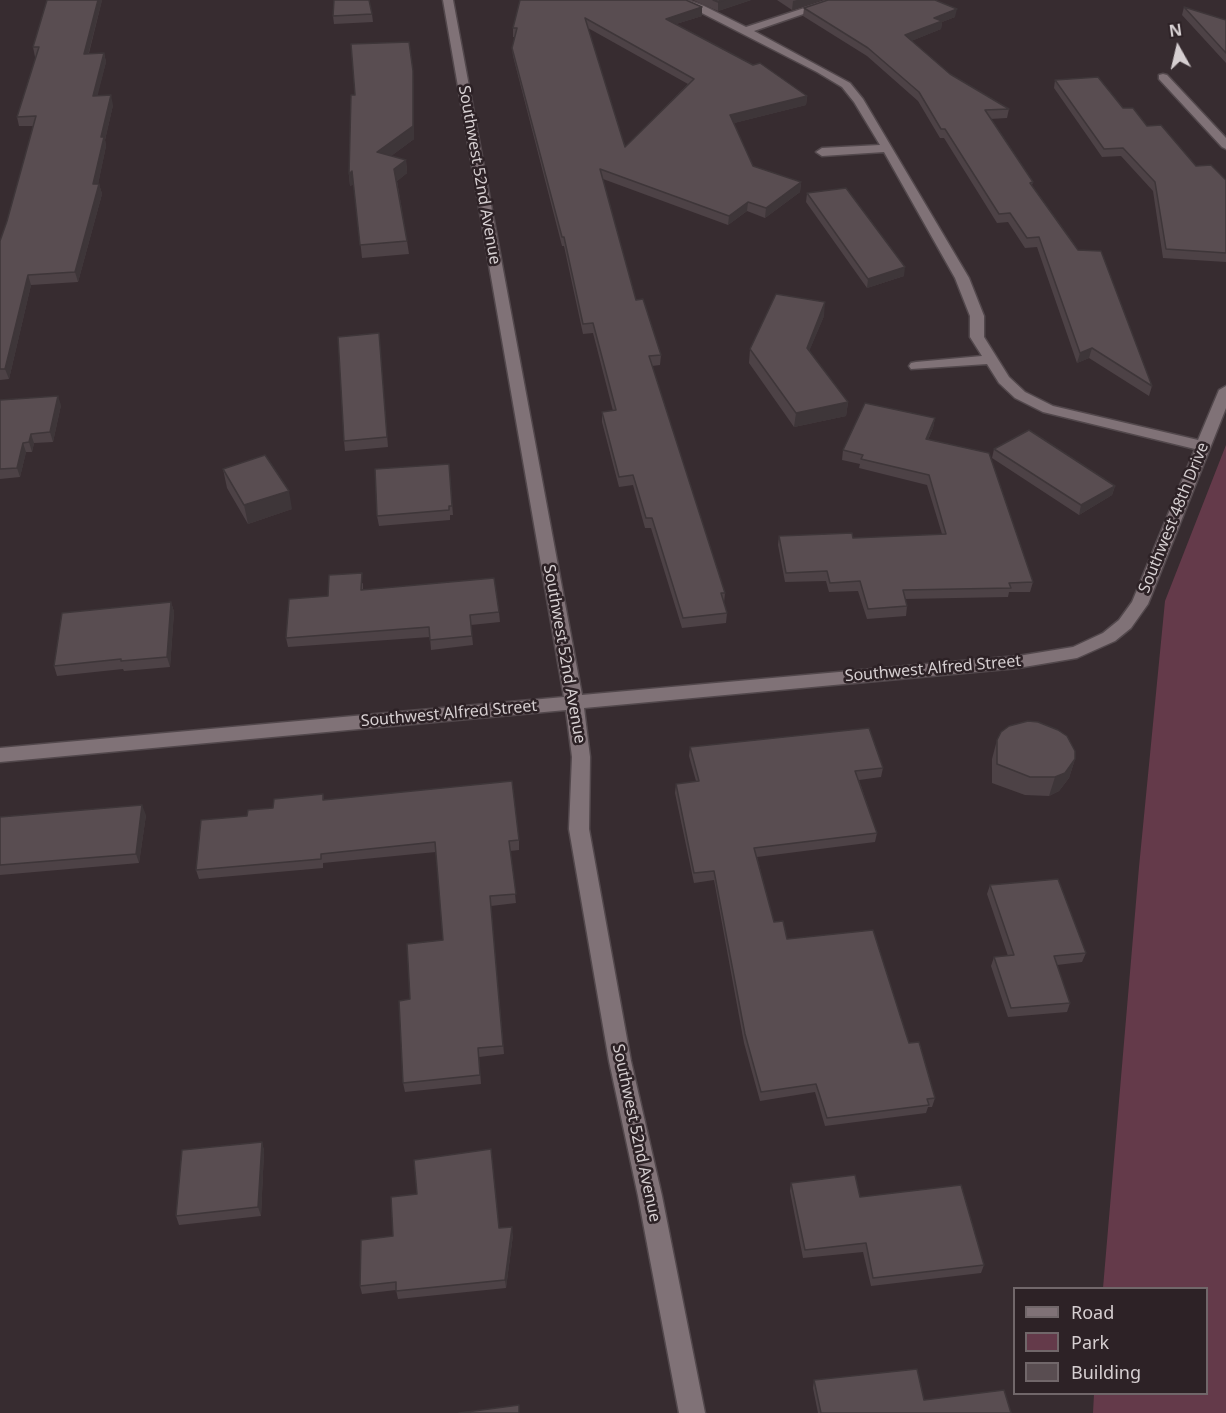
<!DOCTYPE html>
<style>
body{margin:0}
#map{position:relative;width:1226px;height:1413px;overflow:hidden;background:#372c30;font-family:"Noto Sans",sans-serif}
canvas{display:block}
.legend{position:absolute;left:1013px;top:1287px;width:195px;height:108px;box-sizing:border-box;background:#2d2226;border:2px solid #71676a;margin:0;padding:8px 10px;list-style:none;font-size:18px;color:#d6cfd1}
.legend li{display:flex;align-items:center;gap:12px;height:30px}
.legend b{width:30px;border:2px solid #71676a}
.north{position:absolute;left:1148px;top:18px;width:60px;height:60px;-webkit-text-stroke:4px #2d2226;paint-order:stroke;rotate:352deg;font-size:16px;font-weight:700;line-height:24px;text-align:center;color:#d6cfd1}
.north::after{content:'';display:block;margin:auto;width:21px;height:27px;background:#d6cfd1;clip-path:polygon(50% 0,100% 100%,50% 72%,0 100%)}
</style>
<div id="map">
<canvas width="1226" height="1413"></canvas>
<ul class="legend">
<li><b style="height:8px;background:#807277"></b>Road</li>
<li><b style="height:16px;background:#643a4a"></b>Park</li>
<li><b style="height:16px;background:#594d51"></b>Building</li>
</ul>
<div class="north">N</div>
</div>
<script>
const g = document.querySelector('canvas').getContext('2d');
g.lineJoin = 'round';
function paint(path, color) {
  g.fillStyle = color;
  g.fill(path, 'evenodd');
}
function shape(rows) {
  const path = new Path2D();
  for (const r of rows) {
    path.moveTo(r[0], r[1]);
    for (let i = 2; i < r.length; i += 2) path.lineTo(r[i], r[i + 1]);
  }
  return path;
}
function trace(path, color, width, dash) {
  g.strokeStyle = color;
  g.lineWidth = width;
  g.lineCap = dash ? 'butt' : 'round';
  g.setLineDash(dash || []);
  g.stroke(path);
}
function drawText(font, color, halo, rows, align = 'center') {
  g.font = font + ' "Noto Sans",sans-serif';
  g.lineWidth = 5;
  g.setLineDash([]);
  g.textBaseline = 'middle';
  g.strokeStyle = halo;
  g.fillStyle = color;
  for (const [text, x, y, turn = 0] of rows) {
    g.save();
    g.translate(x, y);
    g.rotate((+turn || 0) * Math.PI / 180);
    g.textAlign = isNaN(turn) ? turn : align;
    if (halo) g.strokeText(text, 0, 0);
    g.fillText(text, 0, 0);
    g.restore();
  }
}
paint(shape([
 [1226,445,1226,1413,1093,1413,1094,1394,1206,1394,1206,1288,1103,1288,1139,867,1165,601]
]), '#643a4a');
const street = shape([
 [443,0,453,0,582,695,1018,656,1073,647,1103,633,1119,620,1132,602,1195,449,1043,412,1015,398,999,383,987,364,911,369,909,366,911,363,916,362,982,356,970,337,970,316,955,278,884,152,822,156,816,152,822,148,880,145,854,102,842,87,817,72,696,10,672,0,687,0,704,6,746,27,829,0,844,0,754,31,850,83,863,99,969,278,984,316,984,337,1009,377,1025,392,1053,406,1198,440,1219,390,1226,386,1226,408,1148,604,1131,628,1115,641,1077,658,1018,668,584,708,590,757,589,829,631,1061,662,1196,705,1413,679,1413,638,1196,609,1061,569,829,572,757,566,710,0,762,0,748,564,697,443,0],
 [1163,74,1167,75,1226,138,1226,149,1222,147,1159,79,1159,75,1163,74]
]);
trace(street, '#52484c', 3);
paint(street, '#807277');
paint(shape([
 [47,0,102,0,89,53,104,53,106,62,97,96,113,105,105,140,106,146,98,184,99,184,102,194,78,282,31,285,9,379,0,380,0,241,7,221,33,126,19,126,17,117,36,57,35,57,33,47],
 [520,0,702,7,702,16,676,24,807,96,806,105,734,123,753,166,801,182,800,192,765,218,747,211,728,225,603,179,636,300,661,355,660,365,652,366,725,593,724,603,727,613,726,623,682,628,651,528,645,528,633,485,619,487,602,422,602,412,613,411,593,333,583,334,564,246,562,246,513,56,512,48,515,37,513,37,513,28],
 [588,28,688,84,625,147],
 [693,0,751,0,718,11],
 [777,0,822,0,792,10],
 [1184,7,1226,20,1226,63,1182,15],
 [804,8,955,17,942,22,941,29,911,41,950,74,1009,109,1007,118,990,119,1033,182,1032,185,1152,386,1149,396,1089,358,1077,363,1037,247,1025,248,1008,222,997,223,944,138,940,138,918,101,867,56,803,16],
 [372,14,373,22,334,24,333,16],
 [1055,80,1123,108,1147,126,1196,166,1226,180,1226,262,1163,258,1153,191,1121,156,1102,157,1054,88],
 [414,83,414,139,391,156,406,160,407,173,397,181,407,241,409,254,362,258,354,184,350,186,349,174,355,95],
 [807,193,904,276,867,288,806,202],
 [824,316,809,351,848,402,846,416,794,427,749,363,750,349],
 [379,333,388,447,345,451,344,441],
 [0,400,61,405,53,442,34,443,32,452,26,452,20,477,0,479],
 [935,418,933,428,928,440,1033,582,1030,592,1009,592,1008,597,905,599,907,606,906,616,867,619,858,591,829,592,826,581,785,582,778,545,779,536,853,538,942,534,927,485,859,468,860,464,842,460,843,450],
 [994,449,1115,486,1112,495,1079,515,992,458],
 [449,464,453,515,450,515,450,520,379,526,377,516],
 [223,469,292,509,248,524,227,488],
 [363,583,363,590,499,612,500,622,471,625,473,645,431,650,430,637,288,647,286,638,328,596],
 [171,602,174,612,170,667,124,671,123,669,57,676,54,666],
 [997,740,1075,759,1069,778,1059,791,1049,796,1025,795,992,783,992,759],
 [690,747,883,768,881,777,859,780,877,833,875,842,757,857,774,922,787,939,907,1037,935,1098,932,1107,928,1107,926,1113,825,1126,815,1092,760,1101,744,1043,714,880,694,883,675,793,676,784,696,781,689,756],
 [323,794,324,800,519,840,519,850,510,851,516,903,491,906,504,1054,479,1057,481,1084,405,1092,403,1083,410,999,443,940,436,852,323,863,323,868,199,879,196,870,247,816],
 [146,815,139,863,0,875,0,817],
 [990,885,1086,953,1082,962,1057,965,1070,1003,1067,1012,1008,1017,991,966,994,957,1008,956,987,894],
 [262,1142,264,1151,261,1216,179,1225,176,1216],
 [791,1183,860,1197,984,1265,981,1273,871,1286,863,1252,803,1258,790,1191],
 [499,1228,513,1235,506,1288,398,1299,396,1290,362,1294,360,1286],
 [814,1380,924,1400,1011,1413,818,1413,813,1388]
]), '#4d4246');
paint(shape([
 [98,0,102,0,86,63,84,54],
 [725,0,751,0,718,11,718,2],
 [797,0,822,0,792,10,793,1],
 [702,7,702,16,666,27,666,19],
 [957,9,955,17,942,22,941,29,904,44,905,35,934,18],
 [104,53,106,62,95,106,93,96],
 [413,71,414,83,414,139,379,165,377,152],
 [111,95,113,105,105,140,106,146,96,194,93,184,101,137],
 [807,96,806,105,730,124,730,115],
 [406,160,407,173,396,182,394,169],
 [352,171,354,184,350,186,349,174],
 [801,182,800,192,765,218,766,208],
 [99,184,102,194,78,282,75,272],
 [748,202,747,211,728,225,729,216],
 [905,267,904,276,867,288,868,279],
 [28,275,31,285,9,379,5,369],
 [825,302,824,316,805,361,807,348],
 [1092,348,1089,358,1077,363,1080,353],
 [58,396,61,405,53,442,50,432],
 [848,402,846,416,794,427,796,413],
 [935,418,933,428,924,449,926,439],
 [31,434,34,443,32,452,29,442],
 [23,443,26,452,20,477,17,468],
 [1115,486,1112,495,1079,515,1081,505],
 [289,491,292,509,248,524,244,505],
 [171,602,174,612,170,667,167,657],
 [1075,759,1069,778,1059,791,1049,796,1055,777],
 [142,805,146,815,139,863,136,854],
 [262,1142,264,1151,261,1216,258,1207],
 [512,1227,513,1235,506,1288,505,1280]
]), '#3e3639');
const building = shape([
 [47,0,98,0,84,54,104,53,93,96,111,95,101,137,104,137,93,184,99,184,75,272,28,275,5,369,0,369,0,241,7,221,36,116,17,117,39,47,33,47,47,0],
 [334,0,369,0,372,14,333,16,334,0],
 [520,0,686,0,702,7,666,19,753,65,760,63,807,96,730,115,753,166,801,182,766,208,748,202,729,216,600,169,636,300,643,299,661,355,649,356,725,593,721,593,727,613,683,618,652,518,646,518,633,475,619,477,602,412,616,410,593,323,583,324,564,237,562,237,512,48,517,28,513,28,520,0],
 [585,18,694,79,625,147,585,18],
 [713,0,725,0,718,2,713,0],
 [828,0,935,0,957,9,934,18,942,21,905,35,950,74,1009,109,985,110,1033,182,1030,183,1078,250,1101,251,1152,386,1092,348,1080,353,1039,237,1027,238,1010,213,999,214,945,129,941,129,919,92,868,48,804,8,828,0],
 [1184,7,1226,20,1226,53,1184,7],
 [409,42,413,71,413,126,377,152,406,160,394,169,407,241,360,245,352,171,349,174,351,95,355,95,351,44,409,42],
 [1098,77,1123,108,1133,108,1147,126,1161,125,1196,166,1211,165,1226,180,1226,253,1166,249,1155,182,1123,148,1104,149,1055,80,1098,77],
 [846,188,905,267,868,279,807,193,846,188],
 [776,294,825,302,807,348,848,402,796,413,750,349,776,294],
 [379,333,387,437,344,441,338,337,379,333],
 [58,396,50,432,31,434,29,442,23,443,17,468,0,469,0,400,58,396],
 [865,403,935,418,926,439,989,453,1033,582,1009,583,1011,588,903,590,907,606,868,609,860,581,830,583,827,571,786,573,779,536,852,533,853,538,946,534,929,475,861,459,863,455,843,450,865,403],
 [1029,430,1115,486,1081,505,994,449,1029,430],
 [265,455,289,491,244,505,223,469,265,455],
 [449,464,452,506,449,506,449,510,377,516,375,469,449,464],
 [362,573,361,590,494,578,499,612,470,615,472,636,430,640,429,627,286,638,289,599,328,596,329,575,362,573],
 [171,602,167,657,121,661,121,659,54,666,62,613,171,602],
 [1028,721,1038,722,1058,730,1067,736,1075,751,1075,759,1065,773,1055,777,1030,777,997,764,997,740,1001,732,1009,726,1028,721],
 [869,728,883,768,855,771,877,833,754,848,774,922,783,921,787,939,873,930,907,1037,909,1043,919,1042,935,1098,927,1099,929,1105,827,1118,816,1084,761,1092,745,1034,714,871,694,873,676,784,699,781,690,747,869,728],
 [512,781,519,840,509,841,516,894,490,896,503,1046,478,1048,480,1075,403,1083,399,1001,410,999,407,944,443,940,435,842,321,854,321,859,196,870,201,820,247,816,248,810,273,808,274,799,323,794,323,800,512,781],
 [142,805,136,854,0,865,0,817,142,805],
 [1058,879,1086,953,1054,956,1070,1003,1011,1008,994,957,1014,955,990,885,1058,879],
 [262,1142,258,1207,176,1216,182,1150,262,1142],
 [491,1149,499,1228,512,1227,505,1280,396,1291,396,1282,360,1286,361,1240,393,1236,391,1197,417,1194,414,1160,491,1149],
 [855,1175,860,1197,961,1185,984,1265,873,1278,866,1243,805,1250,791,1183,855,1175],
 [917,1369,924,1400,1004,1390,1011,1413,821,1413,814,1380,917,1369],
 [519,1405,519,1413,459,1413,519,1405]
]);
paint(building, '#594d51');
trace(building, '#3e3639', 1.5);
drawText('16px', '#d6cfd1', '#2d2226', [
 ["Southwest 52nd Avenue",479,175,80],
 ["Southwest 48th Drive",1174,518,-68],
 ["Southwest 52nd Avenue",564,654,80],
 ["Southwest Alfred Street",933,669,-5],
 ["Southwest Alfred Street",449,714,-5],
 ["Southwest 52nd Avenue",636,1133,78]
]);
</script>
